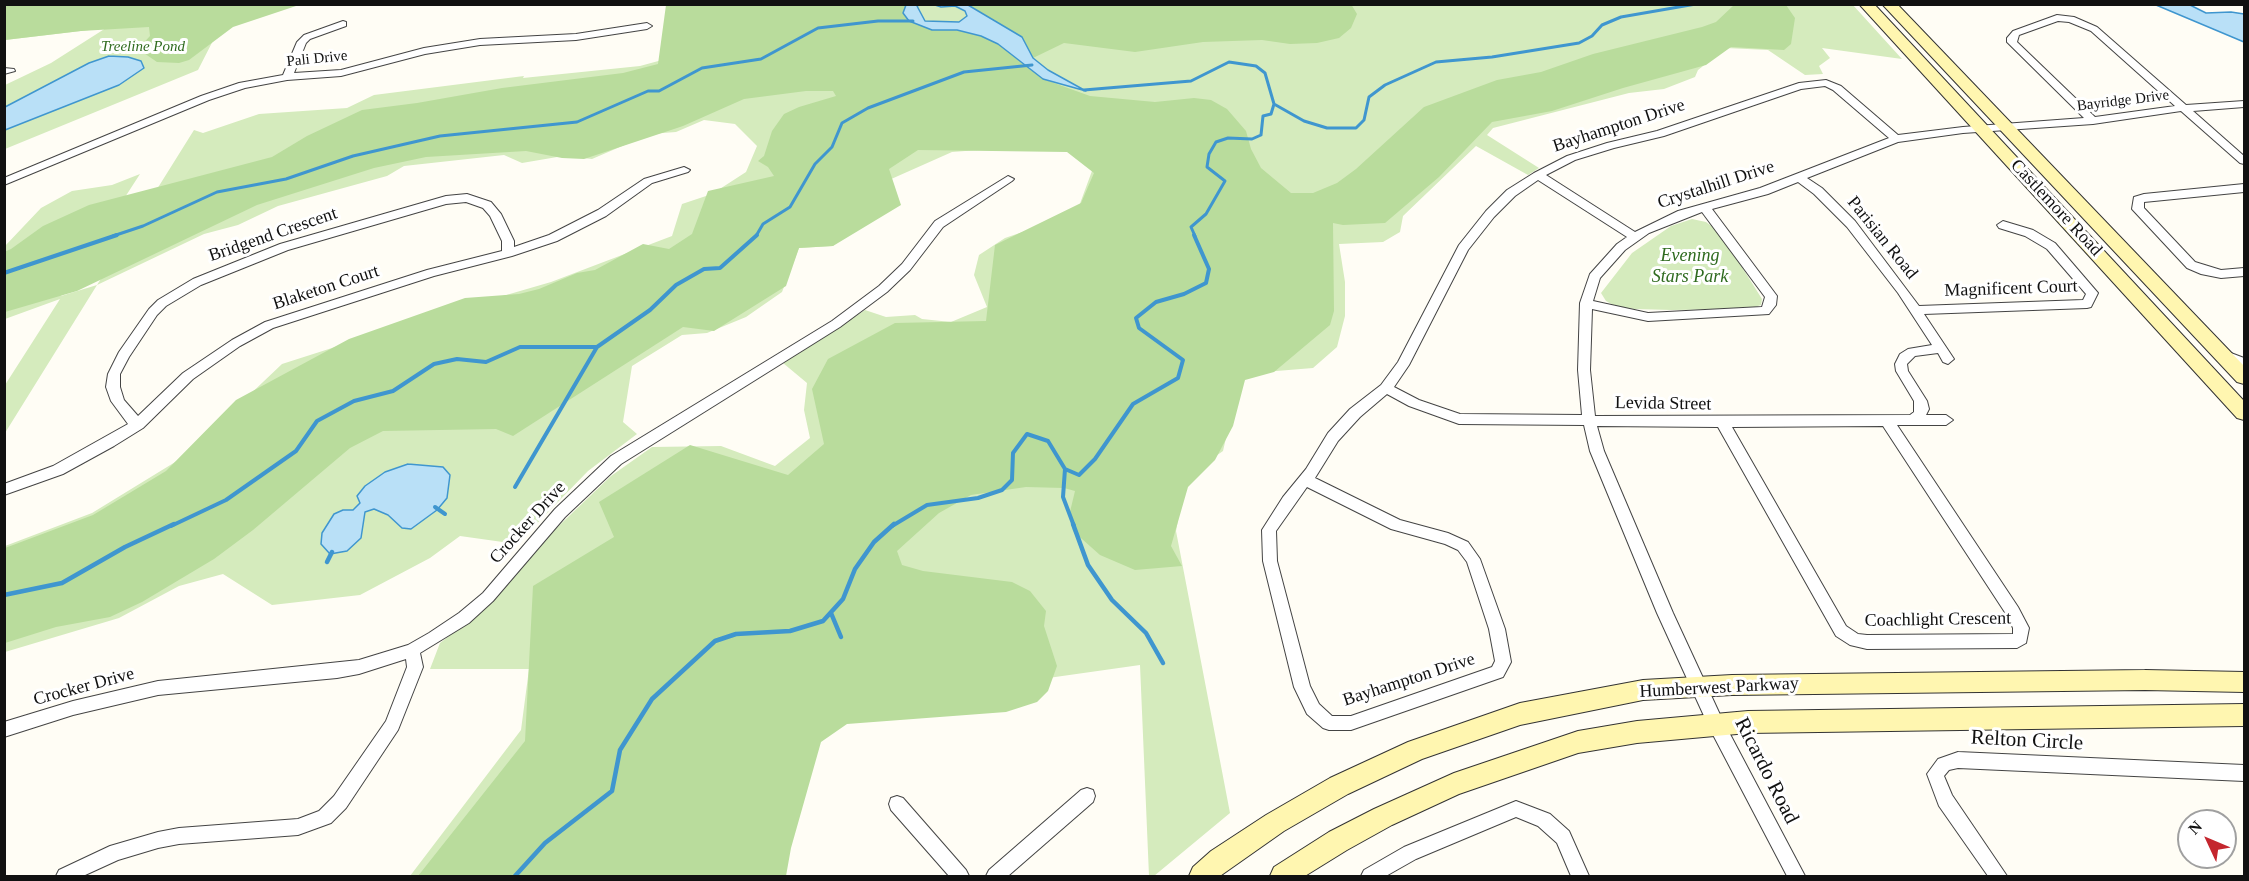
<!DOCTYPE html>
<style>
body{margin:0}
#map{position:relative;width:2249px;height:881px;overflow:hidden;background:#fffdf5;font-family:Georgia,serif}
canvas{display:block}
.frame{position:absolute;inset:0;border:6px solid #111;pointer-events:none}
.north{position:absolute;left:2177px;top:809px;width:60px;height:60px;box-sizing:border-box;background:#fff;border:2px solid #a0a0a0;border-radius:50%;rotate:314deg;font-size:16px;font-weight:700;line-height:24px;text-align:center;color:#111}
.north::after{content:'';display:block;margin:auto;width:21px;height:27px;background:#c4262e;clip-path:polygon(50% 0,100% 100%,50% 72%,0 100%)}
</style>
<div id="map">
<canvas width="2249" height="881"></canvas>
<div class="frame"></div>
<div class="north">N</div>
</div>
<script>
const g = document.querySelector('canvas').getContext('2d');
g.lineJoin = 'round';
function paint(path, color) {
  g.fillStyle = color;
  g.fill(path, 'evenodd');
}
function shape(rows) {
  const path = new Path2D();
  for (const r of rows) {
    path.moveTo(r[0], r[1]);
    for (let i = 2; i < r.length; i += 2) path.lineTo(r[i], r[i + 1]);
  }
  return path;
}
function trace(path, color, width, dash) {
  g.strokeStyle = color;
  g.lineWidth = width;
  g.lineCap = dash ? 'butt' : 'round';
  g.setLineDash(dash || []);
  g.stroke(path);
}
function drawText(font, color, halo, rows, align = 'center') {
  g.font = font + ' Georgia,serif';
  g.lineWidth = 6;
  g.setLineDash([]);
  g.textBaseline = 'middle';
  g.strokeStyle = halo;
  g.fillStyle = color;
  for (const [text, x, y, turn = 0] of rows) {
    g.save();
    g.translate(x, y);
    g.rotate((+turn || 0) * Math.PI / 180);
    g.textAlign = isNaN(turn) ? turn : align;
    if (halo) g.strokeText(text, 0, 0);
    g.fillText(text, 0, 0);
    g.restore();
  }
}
paint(shape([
 [1852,4,1902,59,1822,48,1830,58,1819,66,1823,74,1805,75,1768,50,1726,48,1698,70,1695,77,1664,89,1629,93,1493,128,1487,135,1539,168,1528,175,1476,146,1403,216,1400,232,1383,242,1339,244,1345,282,1345,316,1337,347,1313,368,1252,373,1232,390,1229,425,1223,451,1186,477,1176,531,1230,813,1154,876,1149,876,1140,665,808,712,780,876,410,876,521,730,529,669,430,669,440,643,484,609,545,539,611,476,652,447,721,446,775,466,810,438,804,410,807,383,783,363,865,310,886,317,915,315,922,319,951,322,987,307,974,275,979,255,1005,238,1052,222,1078,209,1096,160,1058,144,952,152,889,180,833,246,799,248,782,292,746,317,707,333,682,335,632,366,623,422,637,434,588,471,517,544,460,536,430,558,360,595,272,605,223,574,179,586,119,618,5,652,5,546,92,513,185,456,282,364,410,323,551,282,672,236,682,204,712,194,746,172,757,146,735,124,704,120,676,132,650,134,592,159,563,156,522,163,504,155,404,166,387,176,278,206,238,225,204,234,97,285,5,433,5,385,60,299,5,319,5,246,41,208,72,191,112,185,140,174,61,296,97,285,194,130,203,133,259,114,347,108,374,95,524,76,523,78,640,66,662,60,673,5],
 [5,5,220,27,198,70,5,149,5,85,51,63,106,28,5,40],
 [1692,219,1706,222,1720,232,1762,299,1761,305,1749,309,1672,310,1634,309,1615,306,1606,301,1601,293,1632,253,1671,226]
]), '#d5ebbd');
paint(shape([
 [1351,4,1357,14,1351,28,1339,38,1317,43,1290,44,1262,40,1203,42,1135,52,1064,43,1033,58,1022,37,968,5],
 [4,5,5,4,299,5,233,27,189,60,179,63,157,62,138,49,150,36,149,27,81,31,5,40],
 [666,5,906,5,904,13,932,30,957,30,981,36,998,44,1043,79,1090,96,1155,102,1194,98,1211,100,1227,109,1246,131,1251,149,1261,168,1291,193,1313,193,1337,183,1356,169,1424,107,1497,80,1541,72,1593,54,1702,27,1716,22,1734,5,1786,5,1795,18,1791,44,1784,50,1731,47,1706,65,1623,88,1552,111,1492,122,1439,177,1385,223,1343,225,1333,223,1334,311,1330,325,1274,372,1245,380,1233,426,1215,460,1188,487,1171,546,1182,566,1135,570,1100,555,1073,531,1069,516,1075,491,1064,488,1026,487,971,495,939,513,897,551,902,565,923,571,1012,582,1030,591,1046,611,1044,626,1057,666,1048,691,1037,702,1006,712,847,724,821,742,791,848,786,876,418,876,525,741,533,586,614,537,599,502,690,445,788,475,824,444,812,389,828,359,895,323,986,321,995,245,1081,203,1094,173,1067,152,918,150,889,169,901,205,833,246,799,248,786,286,714,331,683,327,513,436,496,429,383,431,350,448,253,530,214,559,142,602,110,617,56,627,5,643,5,548,93,515,166,471,236,400,349,339,465,298,519,294,539,289,577,273,595,270,643,244,669,249,692,234,708,191,774,176,768,167,758,161,764,156,772,131,784,114,799,107,836,96,833,91,806,91,744,99,683,126,584,159,562,158,526,151,426,157,374,168,257,205,77,291,5,312,4,252,11,249,43,226,89,205,272,157,307,136,362,110,417,103,502,88,623,73,658,64]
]), '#b9dc9c');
const water = shape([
 [906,5,919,5,917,6,925,21,959,22,967,16,965,11,955,6,941,7,935,5,968,5,1022,37,1033,58,1048,70,1086,91,1043,79,998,44,981,36,957,30,932,30,909,21,903,13,906,5],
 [2156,5,2190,5,2206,13,2231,12,2244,14,2244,42,2156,5],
 [109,56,128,57,141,61,144,68,119,85,5,130,5,107,89,63,109,56],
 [408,464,443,467,450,475,447,498,437,510,411,529,402,528,388,515,374,509,365,512,361,538,347,551,330,554,321,544,322,533,334,514,343,510,353,510,360,503,357,496,365,486,385,472,408,464]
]);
paint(water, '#b9e0f7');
trace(water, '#3f96cf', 1.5);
trace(shape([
 [1084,90,1191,81,1229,62,1256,66,1265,73,1274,104,1271,114,1263,116,1261,135,1252,139,1228,138,1216,142,1209,154,1207,167,1225,181,1206,214,1191,227,1195,236],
 [1274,104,1304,121,1327,128,1356,128,1364,120,1369,97,1385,85,1436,62,1492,57,1579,43,1592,36,1602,25,1621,17,1696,4],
 [113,236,143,226,217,192,286,179,353,156,440,136,577,122,648,91,659,91,702,68,761,59,818,28,878,21,913,21],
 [756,236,763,224,790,207,815,164,832,147,842,123,868,108,964,72,1032,65]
]), '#3f96cf', 3);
trace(shape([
 [4,273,117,235],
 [1065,469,1063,497,1074,526],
 [515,487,597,347,650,310,676,285,704,269,720,268,757,235],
 [435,507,445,514],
 [171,526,226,500,296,451,317,421,354,401,393,391,434,364,457,359,486,362,520,347,596,347],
 [892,526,927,505,978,498,1002,490,1012,480,1013,453,1027,434,1048,441,1065,469,1079,475,1095,459,1133,404,1178,378,1183,360,1139,328,1136,318,1156,302,1184,294,1206,283,1209,269,1194,235]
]), '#3f96cf', 4);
trace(shape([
 [1073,524,1088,565,1112,600,1146,633,1163,663],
 [327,562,332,552],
 [4,595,62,583,125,547,174,524],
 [831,613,841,637],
 [515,876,545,843,612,791,620,750,652,699,715,641,736,634,790,631,823,621,843,599,855,569,874,542,894,524]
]), '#3f96cf', 4.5);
const minor = shape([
 [2057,15,2074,17,2097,27,2186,105,2244,101,2244,107,2193,111,2244,156,2244,164,2240,163,2181,111,2093,124,1963,133,1898,142,1807,178,1822,188,1855,221,1919,306,2083,300,2086,294,2047,249,2025,236,1999,228,1997,225,2003,221,2033,230,2055,243,2098,293,2091,307,2087,308,1924,314,1954,359,1948,364,1943,362,1938,353,1915,356,1907,364,1908,371,1927,401,1929,409,1926,415,1946,415,1953,420,1946,425,1897,425,2018,607,2029,628,2026,643,2017,648,1867,649,1850,645,1836,636,1718,427,1597,426,1604,451,1673,613,1722,719,1805,876,1787,876,1710,729,1657,613,1590,451,1584,425,1459,424,1409,406,1387,394,1360,417,1338,441,1315,478,1400,520,1448,533,1468,542,1480,559,1505,629,1511,662,1503,677,1351,730,1329,730,1323,728,1307,714,1294,687,1263,561,1262,530,1283,497,1306,469,1328,433,1350,409,1381,385,1398,362,1459,245,1486,211,1507,190,1534,173,1567,156,1607,143,1657,131,1799,83,1826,80,1841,86,1898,135,1963,127,2084,118,2007,42,2007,38,2013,31,2057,15],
 [2058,21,2069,22,2091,31,2175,106,2095,117,2017,42,2019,35,2058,21],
 [1825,86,1833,90,1889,138,1760,188,1678,211,1635,232,1546,175,1575,160,1614,148,1664,136,1801,89,1825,86],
 [1538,180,1627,237,1617,244,1590,274,1580,303,1578,370,1582,415,1460,414,1419,400,1394,387,1409,365,1468,250,1494,217,1515,196,1538,180],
 [1798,182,1814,194,1847,227,1898,293,1932,345,1908,349,1900,354,1895,364,1896,371,1914,401,1914,412,1910,415,1595,416,1590,370,1592,309,1648,321,1769,314,1776,305,1777,296,1712,209,1768,194,1798,182],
 [1702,212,1765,297,1762,307,1648,313,1593,301,1600,278,1625,250,1649,233,1702,212],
 [1883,426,2008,617,2013,628,2013,634,1867,635,1858,634,1846,626,1732,427,1883,426],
 [1307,487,1391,529,1445,544,1458,550,1467,562,1489,629,1495,661,1492,667,1351,716,1332,716,1319,704,1310,686,1277,561,1276,531,1307,487],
 [343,21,346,22,346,26,310,39,306,43,294,73,341,70,424,48,480,39,576,34,647,23,652,26,647,29,576,40,480,45,425,54,341,76,287,80,245,88,209,100,4,185,4,178,201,96,239,83,283,75,297,42,304,35,343,21],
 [4,68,14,69,15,71,4,74,4,68],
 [684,167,690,170,688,172,652,183,606,216,557,241,512,256,434,276,273,328,240,346,193,379,143,428,114,446,63,474,4,495,4,484,53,466,128,424,111,401,106,387,108,374,119,352,149,309,158,300,193,279,280,244,446,196,467,194,491,202,501,214,514,241,514,247,549,235,598,210,644,179,684,167],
 [466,202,483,208,490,216,502,241,502,251,427,270,265,322,232,340,183,373,138,416,124,400,120,387,120,374,129,357,157,315,166,306,201,285,288,250,446,204,466,202],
 [1008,176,1014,179,1012,181,943,227,910,270,887,292,840,327,621,464,565,517,493,601,469,623,420,653,423,667,398,730,346,808,331,823,298,835,179,844,158,848,118,860,83,876,56,876,59,870,110,846,158,832,179,828,298,819,319,811,334,796,386,721,407,667,406,659,359,674,337,678,158,695,73,715,4,737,4,722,73,701,158,681,359,660,408,645,429,633,459,613,483,593,555,509,611,456,832,321,879,286,902,264,935,221,1008,176],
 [2244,184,2244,192,2144,202,2144,208,2195,262,2221,270,2244,268,2244,276,2221,278,2201,274,2187,268,2132,209,2134,197,2144,194,2244,184],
 [2223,350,2244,358,2244,367,2219,358,2217,355,2223,350],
 [1958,752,2244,765,2244,781,1958,768,1949,770,1944,776,1952,795,2007,876,1988,876,1939,806,1927,774,1938,759,1958,752],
 [1087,788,1093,790,1095,796,1093,802,1008,876,986,876,989,870,1081,790,1087,788],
 [897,796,903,798,966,870,969,876,949,876,891,810,889,804,891,798,897,796],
 [1516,801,1550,814,1569,831,1589,876,1571,876,1557,843,1538,826,1516,817,1416,859,1386,876,1361,876,1364,870,1404,847,1516,801]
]);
const secondary = shape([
 [1859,4,1874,4,2244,401,2244,420,2237,418,1859,4],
 [1882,4,1897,4,2244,366,2244,384,2237,382,1882,4],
 [2145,670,2244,672,2244,692,2145,690,1732,695,1643,700,1520,725,1422,759,1348,794,1284,831,1220,876,1189,876,1193,867,1211,851,1266,815,1330,778,1408,742,1520,703,1643,680,1732,675,2145,670],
 [2244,704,2244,726,1748,733,1637,743,1578,753,1459,794,1392,825,1347,850,1305,876,1270,876,1274,867,1329,832,1374,809,1454,773,1578,731,1637,721,1748,711,2244,704]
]);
trace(minor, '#444', 2);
trace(secondary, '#333', 2);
paint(minor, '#fff');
paint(secondary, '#fff6b0');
drawText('italic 15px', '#2f6b1f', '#fff', [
 ["Treeline Pond",143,47]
]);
drawText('15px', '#111', '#fff', [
 ["Pali Drive",317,59,-6],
 ["Bayridge Drive",2123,101,-7]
]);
drawText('18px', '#111', '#fff', [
 ["Bayhampton Drive",1619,126,-18],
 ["Crystalhill Drive",1716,185,-18],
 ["Castlemore Road",2056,208,47],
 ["Bridgend Crescent",273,235,-19],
 ["Parisian Road",1882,238,51],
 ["Blaketon Court",326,288,-18],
 ["Magnificent Court",2011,289,-2],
 ["Levida Street",1663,404,1],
 ["Crocker Drive",528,523,-48],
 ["Coachlight Crescent",1938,620,-1],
 ["Bayhampton Drive",1409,680,-18],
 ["Crocker Drive",84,687,-15],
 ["Humberwest Parkway",1719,688,-3]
]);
drawText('italic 18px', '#2f6b1f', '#fff', [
 ["Evening",1690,256],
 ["Stars Park",1690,277]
]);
drawText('21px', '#111', '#fff', [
 ["Relton Circle",2027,741,3],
 ["Ricardo Road",1766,771,63]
]);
</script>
